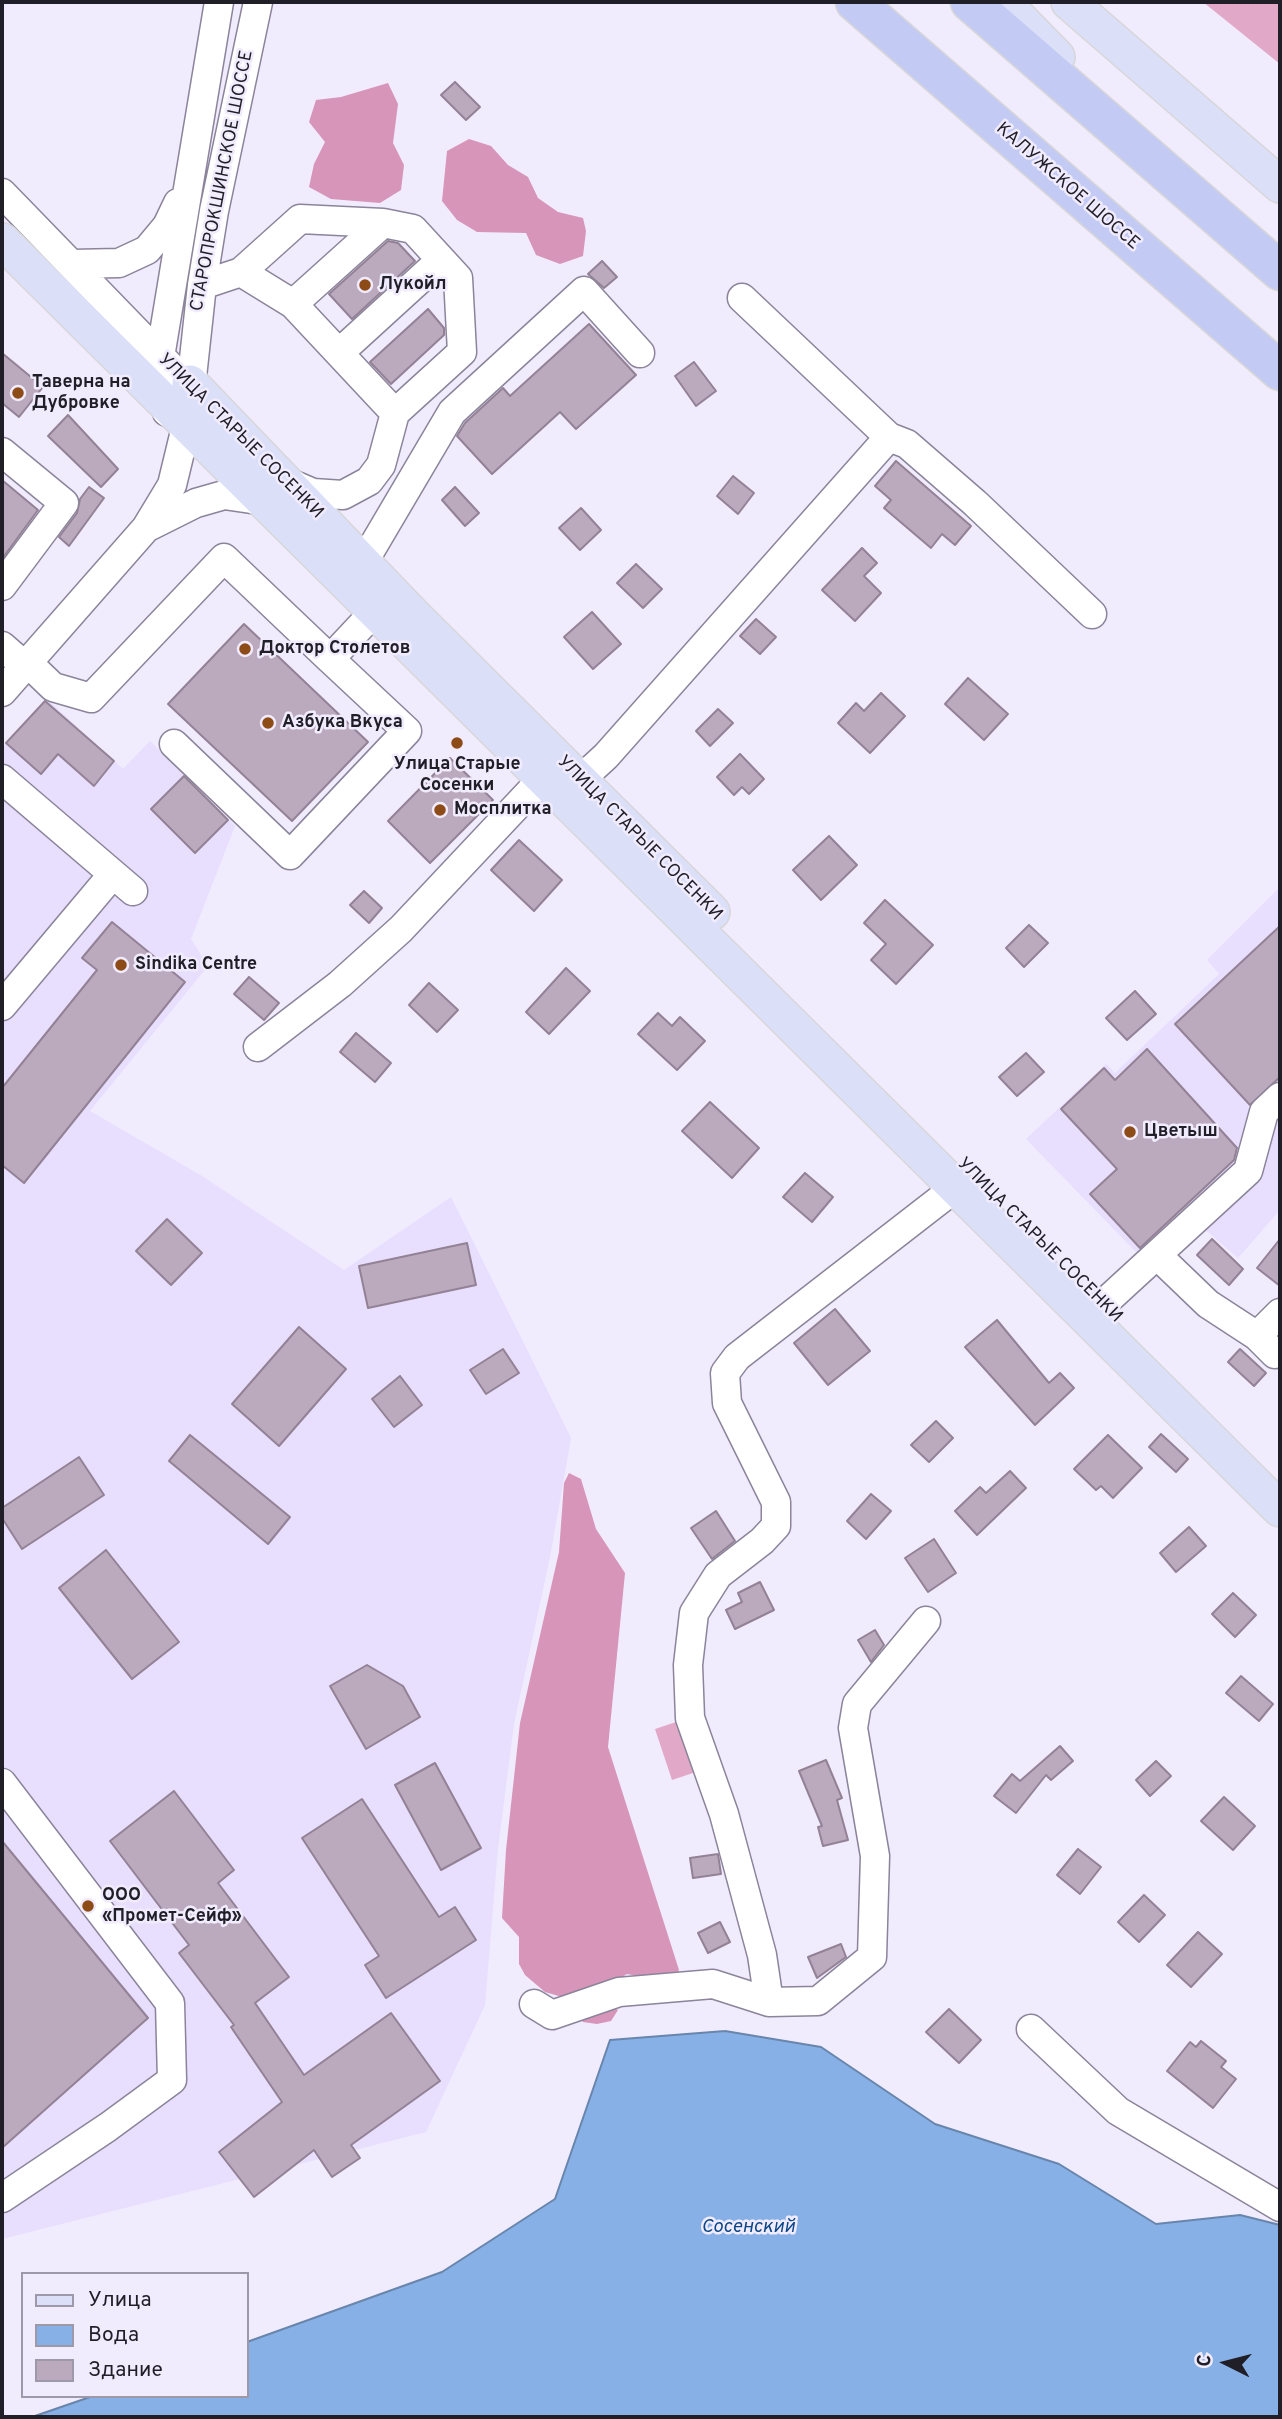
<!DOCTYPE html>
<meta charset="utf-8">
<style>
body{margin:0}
#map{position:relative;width:1282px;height:2419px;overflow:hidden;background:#f1ebfe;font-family:Overpass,sans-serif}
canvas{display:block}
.frame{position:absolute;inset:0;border:4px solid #201e26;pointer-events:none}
.legend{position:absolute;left:21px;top:2272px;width:228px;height:126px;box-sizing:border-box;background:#f1ebfe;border:2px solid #9d99a8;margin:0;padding:9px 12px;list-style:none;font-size:21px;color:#201e26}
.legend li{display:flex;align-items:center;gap:14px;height:35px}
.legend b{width:35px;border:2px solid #9d99a8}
.north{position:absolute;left:1191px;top:2328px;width:70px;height:70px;-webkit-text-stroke:5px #f1ebfe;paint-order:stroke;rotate:276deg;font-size:19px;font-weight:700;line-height:28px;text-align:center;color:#201e26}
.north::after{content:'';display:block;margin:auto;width:24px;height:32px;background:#201e26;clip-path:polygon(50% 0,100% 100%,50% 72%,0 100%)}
</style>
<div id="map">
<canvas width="1282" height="2419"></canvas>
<div class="frame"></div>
<ul class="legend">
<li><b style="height:9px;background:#dbe0f8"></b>Улица</li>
<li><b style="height:19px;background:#87b1e6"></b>Вода</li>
<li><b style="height:19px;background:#bbaabd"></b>Здание</li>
</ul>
<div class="north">С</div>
</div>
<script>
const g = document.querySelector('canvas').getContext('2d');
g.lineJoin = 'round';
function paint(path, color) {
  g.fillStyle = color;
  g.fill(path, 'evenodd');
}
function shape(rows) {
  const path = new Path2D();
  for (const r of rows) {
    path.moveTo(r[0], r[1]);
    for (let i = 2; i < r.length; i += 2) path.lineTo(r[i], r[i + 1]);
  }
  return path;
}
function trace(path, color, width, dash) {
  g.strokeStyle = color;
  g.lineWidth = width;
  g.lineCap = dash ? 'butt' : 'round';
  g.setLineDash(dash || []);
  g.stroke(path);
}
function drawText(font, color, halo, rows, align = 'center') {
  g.font = font + ' Overpass,sans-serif';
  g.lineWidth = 5;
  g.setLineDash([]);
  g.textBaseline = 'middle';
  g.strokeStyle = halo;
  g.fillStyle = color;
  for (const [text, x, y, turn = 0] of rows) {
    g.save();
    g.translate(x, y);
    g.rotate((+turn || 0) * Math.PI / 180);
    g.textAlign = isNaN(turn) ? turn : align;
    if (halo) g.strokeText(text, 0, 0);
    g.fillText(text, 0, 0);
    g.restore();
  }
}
paint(shape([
 [47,699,123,769,150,741,235,826,191,939,208,966,90,1111,202,1176,344,1270,451,1197,571,1438,550,1557,514,1724,498,1848,485,2005,426,2132,2,2239,2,748],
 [1280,887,1280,1210,1238,1258,1184,1211,1138,1254,1026,1139,1106,1064,1115,1073,1219,974,1207,960]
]), '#e8defe');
paint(shape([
 [1203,2,1280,2,1280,64],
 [682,1720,699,1771,672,1780,655,1729]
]), '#e1a8c7');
paint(shape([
 [388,83,398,104,393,143,404,165,401,190,380,203,331,199,309,187,314,164,325,142,309,122,316,100,341,97],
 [469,139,491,146,508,165,528,177,538,198,558,212,583,218,586,231,583,256,560,264,536,255,526,233,477,232,457,220,442,201,447,151],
 [569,1473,581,1479,596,1529,625,1573,608,1747,679,1970,673,1983,627,1974,616,1981,607,2004,618,2010,611,2021,597,2024,583,2022,569,1999,545,1992,525,1975,519,1964,519,1937,502,1918,506,1850,520,1723,559,1552,564,1483]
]), '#d695b9');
const water = shape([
 [725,2031,821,2047,935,2124,1059,2164,1156,2224,1240,2215,1280,2225,1280,2417,32,2417,93,2396,247,2396,247,2342,442,2272,555,2199,610,2040,725,2031]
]);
paint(water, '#87b1e6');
trace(water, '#6885ac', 2);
const building = shape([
 [455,82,480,107,466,120,441,95,455,82],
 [388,241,398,243,415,261,352,319,329,294,388,241],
 [602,261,617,277,604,288,588,274,602,261],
 [428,309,444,328,444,335,391,384,370,362,428,309],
 [589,324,636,375,576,429,560,412,492,474,457,436,465,423,503,388,510,396,589,324],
 [2,353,43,387,19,417,2,403,2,353],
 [694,362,716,391,696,406,675,376,694,362],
 [68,415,118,469,101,487,48,436,68,415],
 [896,461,971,526,955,545,942,534,931,548,884,508,891,500,875,486,896,461],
 [733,476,754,493,738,514,717,496,733,476],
 [2,480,38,510,2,559,2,480],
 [89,487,104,498,69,546,59,537,77,513,80,499,89,487],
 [455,487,479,513,465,526,442,500,455,487],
 [581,508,601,530,580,550,559,528,581,508],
 [862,548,877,563,864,576,881,593,855,621,822,590,862,548],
 [636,564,662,589,643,608,617,583,636,564],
 [592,612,621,644,593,669,564,637,592,612],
 [756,619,776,637,760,654,740,636,756,619],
 [244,624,368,742,292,821,168,704,244,624],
 [968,678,1008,714,984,740,945,704,968,678],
 [881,693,905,716,870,753,838,723,856,703,864,711,881,693],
 [45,701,114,761,94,786,58,754,41,774,6,743,45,701],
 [718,709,733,723,710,746,696,731,718,709],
 [740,754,764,779,749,794,742,787,734,795,717,777,740,754],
 [450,758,493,800,430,863,388,821,450,758],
 [184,776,228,820,195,853,151,809,184,776],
 [829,836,857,865,821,900,793,870,829,836],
 [519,840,562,880,534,911,491,870,519,840],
 [364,891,382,908,369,923,350,905,364,891],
 [885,900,933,945,896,984,871,960,886,944,864,923,885,900],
 [112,922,185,982,24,1183,2,1165,2,1088,97,970,82,958,112,922],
 [1029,925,1048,943,1024,967,1006,948,1029,925],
 [1280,926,1280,1077,1250,1105,1175,1024,1280,926],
 [566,968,590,991,549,1034,526,1012,566,968],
 [249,977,279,1003,264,1020,234,994,249,977],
 [429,983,458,1010,437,1032,409,1005,429,983],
 [1135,991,1156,1014,1127,1040,1106,1018,1135,991],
 [658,1013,672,1026,680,1017,705,1041,677,1070,638,1034,658,1013],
 [356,1033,391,1063,375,1082,340,1052,356,1033],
 [1147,1049,1237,1148,1234,1160,1140,1248,1090,1194,1117,1169,1061,1109,1104,1068,1115,1080,1147,1049],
 [1026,1053,1044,1072,1017,1096,999,1077,1026,1053],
 [710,1102,759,1148,732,1178,682,1131,710,1102],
 [805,1173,833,1197,812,1222,783,1197,805,1173],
 [167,1219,202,1253,171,1285,136,1251,167,1219],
 [1212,1239,1243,1269,1229,1285,1197,1255,1212,1239],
 [1280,1239,1280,1286,1257,1268,1280,1239],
 [467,1243,476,1285,368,1308,359,1266,467,1243],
 [835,1309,870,1351,828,1385,794,1343,835,1309],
 [997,1320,1049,1383,1060,1373,1074,1388,1035,1425,965,1347,997,1320],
 [299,1327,346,1369,279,1446,232,1404,299,1327],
 [503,1349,519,1373,486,1394,470,1370,503,1349],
 [1240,1349,1266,1373,1254,1386,1228,1362,1240,1349],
 [400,1376,422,1405,394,1427,372,1399,400,1376],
 [936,1421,953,1438,929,1462,911,1445,936,1421],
 [1161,1434,1188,1459,1176,1472,1149,1447,1161,1434],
 [190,1435,290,1517,268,1544,169,1461,190,1435],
 [1108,1435,1142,1468,1113,1498,1101,1486,1096,1490,1074,1469,1108,1435],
 [79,1457,104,1495,22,1549,2,1518,2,1508,79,1457],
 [1010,1471,1026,1488,977,1535,955,1511,980,1487,986,1493,1010,1471],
 [871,1494,891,1511,866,1539,847,1521,871,1494],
 [716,1511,735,1541,712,1559,691,1528,716,1511],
 [1189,1527,1206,1546,1176,1572,1160,1553,1189,1527],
 [934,1539,956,1573,928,1592,905,1558,934,1539],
 [106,1550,179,1642,132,1679,59,1588,106,1550],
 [760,1582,774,1610,735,1629,726,1610,742,1602,738,1593,760,1582],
 [1233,1593,1256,1615,1235,1637,1212,1614,1233,1593],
 [875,1630,884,1645,871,1662,858,1640,875,1630],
 [367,1665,403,1686,420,1717,366,1749,330,1686,367,1665],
 [1241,1676,1273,1704,1259,1721,1226,1693,1241,1676],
 [1060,1746,1073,1761,1051,1780,1046,1775,1016,1813,994,1796,1012,1774,1020,1781,1060,1746],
 [826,1760,842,1798,837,1800,848,1840,823,1846,818,1827,822,1826,799,1771,826,1760],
 [1156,1761,1171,1776,1150,1796,1136,1780,1156,1761],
 [435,1763,481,1848,441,1870,395,1785,435,1763],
 [174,1791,234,1870,218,1883,289,1977,255,2003,304,2075,391,2013,440,2081,351,2145,360,2158,332,2177,314,2150,254,2197,219,2152,282,2102,231,2027,234,2025,179,1953,189,1945,110,1841,174,1791],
 [1224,1797,1255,1826,1233,1850,1201,1821,1224,1797],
 [362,1799,439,1917,455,1907,476,1940,386,1998,365,1965,379,1956,302,1838,362,1799],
 [2,1841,148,2018,2,2148,2,1841],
 [1078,1849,1101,1867,1080,1894,1057,1875,1078,1849],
 [718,1854,721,1874,693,1878,690,1858,718,1854],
 [1144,1895,1165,1915,1139,1942,1118,1922,1144,1895],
 [720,1922,730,1942,708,1953,698,1933,720,1922],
 [1198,1932,1222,1954,1191,1987,1167,1965,1198,1932],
 [841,1944,846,1957,817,1978,808,1957,841,1944],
 [949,2009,981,2040,959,2063,926,2032,949,2009],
 [1201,2041,1226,2061,1221,2067,1236,2079,1213,2108,1167,2071,1190,2042,1196,2047,1201,2041]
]);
paint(building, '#bbaabd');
trace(building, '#938295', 2);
const minor = shape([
 [2,193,169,365],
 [73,264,119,263,147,250,167,226,178,203],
 [241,272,300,219,383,223],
 [202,285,241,272,293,304,395,413],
 [742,298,889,437],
 [339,353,441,260],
 [167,412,160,357,219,2],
 [2,452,64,503,2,586],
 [285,481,313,493,343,495,369,481,381,465,395,413,462,352,458,278,413,229,383,223,293,304],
 [146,528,196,503,224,495,265,501],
 [363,563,452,412,584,291,640,353],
 [2,646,25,666],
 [28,663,53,687,91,698,224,558,330,659],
 [2,692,146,528,172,485,187,423,202,285,214,211,258,2],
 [174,744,290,855,407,731,330,659,375,611],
 [2,779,133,891],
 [581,779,606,756,889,437,907,444,975,503,1092,614],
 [2,1006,113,874],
 [258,1047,340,984,401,929,543,778],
 [1158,1256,1208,1304,1257,1336,1275,1354],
 [1102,1305,1248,1171,1264,1112,1280,1097],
 [1257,1336,1280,1313],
 [2,1783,170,2003,172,2080,108,2127,2,2198],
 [769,2002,762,1955,724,1814,690,1718,688,1665,694,1613,718,1575,762,1541,776,1526,776,1502,727,1403,725,1373,737,1357,955,1188],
 [534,2004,552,2015,619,1992,713,1984,769,2002,818,2001,872,1957,875,1856,853,1728,857,1704,926,1621],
 [1031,2029,1118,2111,1280,2207]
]);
const major = shape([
 [1003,2,1057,57],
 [1069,2,1280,185],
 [2,241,1280,1509],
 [190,383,412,614,712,912]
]);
const highway = shape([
 [855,2,1280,371],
 [970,2,1280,271]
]);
trace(minor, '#8b849a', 31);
trace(major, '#d7d6d8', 38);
trace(highway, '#d7d6d8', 41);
trace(minor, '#fff', 28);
trace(major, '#dbe0f8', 35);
trace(highway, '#c3cbf4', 38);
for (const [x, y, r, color] of [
 [365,285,7,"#8d4b18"],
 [18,393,7,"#8d4b18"],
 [245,649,7,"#8d4b18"],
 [268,723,7,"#8d4b18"],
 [457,743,7,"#8d4b18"],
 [440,810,7,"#8d4b18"],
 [121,965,7,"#8d4b18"],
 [1130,1132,7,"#8d4b18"],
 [88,1906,7,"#8d4b18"]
]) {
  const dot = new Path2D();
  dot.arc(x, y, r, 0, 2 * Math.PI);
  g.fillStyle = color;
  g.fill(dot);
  trace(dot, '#f1ebfe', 2.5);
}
drawText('18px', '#201e26', '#f1ebfe', [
 ["СТАРОПРОКШИНСКОЕ ШОССЕ",223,181,-79],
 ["КАЛУЖСКОЕ ШОССЕ",1067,187,41],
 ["УЛИЦА СТАРЫЕ СОСЕНКИ",240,437,45],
 ["УЛИЦА СТАРЫЕ СОСЕНКИ",639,839,45],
 ["УЛИЦА СТАРЫЕ СОСЕНКИ",1039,1241,45]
]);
drawText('bold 18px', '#201e26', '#f1ebfe', [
 ["Лукойл",379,285],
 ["Таверна на",32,383],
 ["Дубровке",32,404],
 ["Доктор Столетов",259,649],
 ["Азбука Вкуса",282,723],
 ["Улица Старые",457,765,"center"],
 ["Сосенки",457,786,"center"],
 ["Мосплитка",454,810],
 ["Sindika Centre",135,965],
 ["Цветыш",1144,1132],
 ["ООО",102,1896],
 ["«Промет-Сейф»",102,1917]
], 'left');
drawText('italic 19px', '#0b4786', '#f1ebfe', [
 ["Сосенский",748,2228]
]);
</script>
